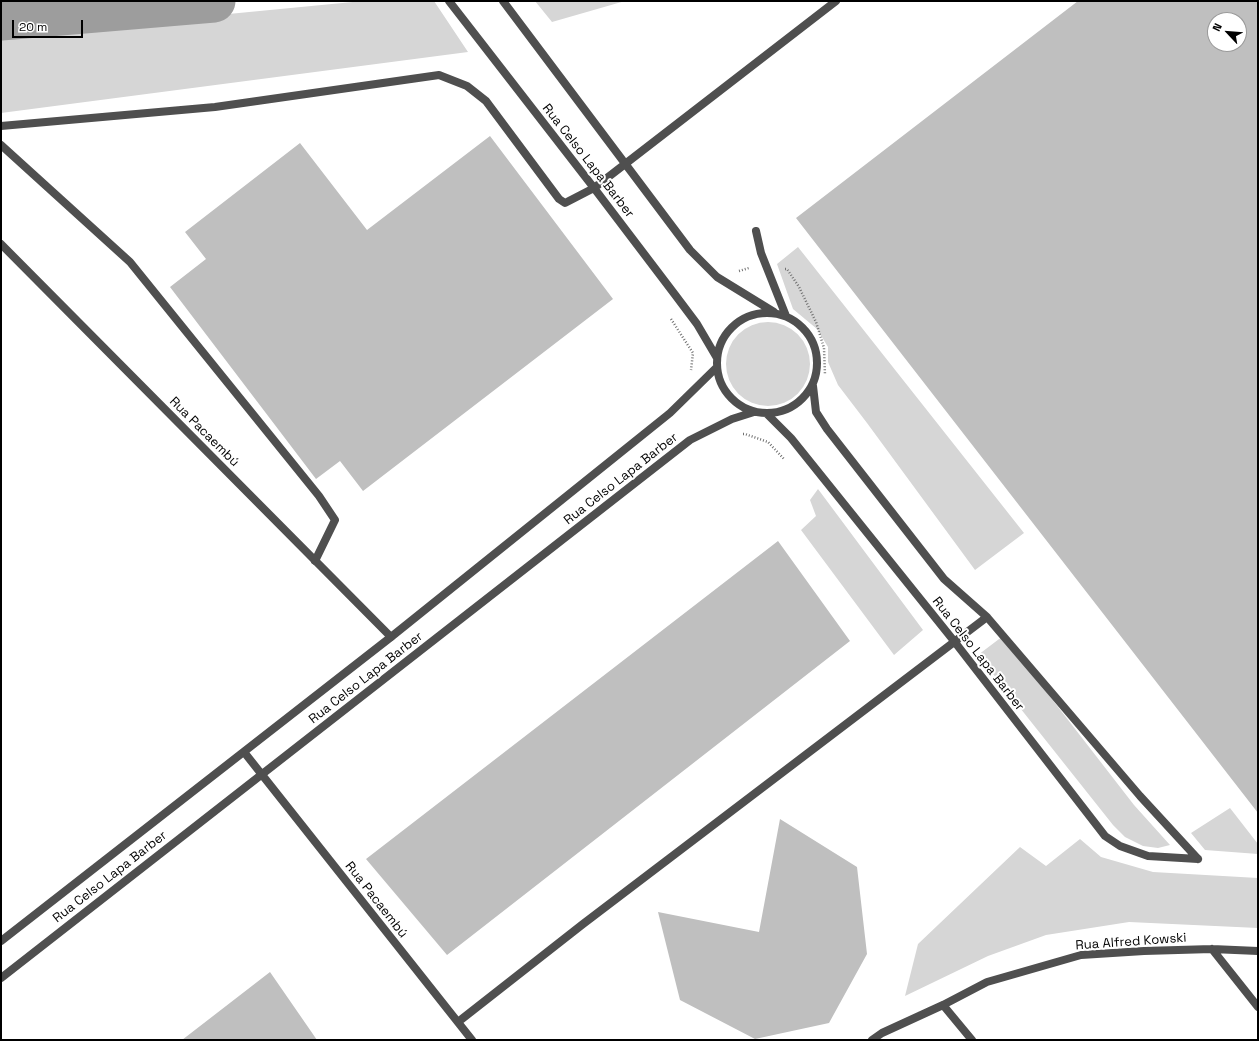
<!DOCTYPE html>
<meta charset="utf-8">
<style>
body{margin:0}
#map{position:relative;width:1259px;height:1041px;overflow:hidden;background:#fff;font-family:"Space Grotesk",sans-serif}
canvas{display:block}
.frame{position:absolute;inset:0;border:2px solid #000;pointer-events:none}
.north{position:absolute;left:1207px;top:12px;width:40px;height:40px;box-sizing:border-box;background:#fff;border:1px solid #999;border-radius:50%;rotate:296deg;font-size:11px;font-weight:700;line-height:16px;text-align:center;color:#000}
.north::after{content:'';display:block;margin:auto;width:14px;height:18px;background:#000;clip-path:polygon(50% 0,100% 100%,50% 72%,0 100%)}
.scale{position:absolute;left:12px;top:20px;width:71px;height:18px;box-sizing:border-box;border:2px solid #000;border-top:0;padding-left:5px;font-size:12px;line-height:14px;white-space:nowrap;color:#000;-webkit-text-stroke:3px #fff;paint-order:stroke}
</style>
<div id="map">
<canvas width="1259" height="1041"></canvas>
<div class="frame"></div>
<div class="north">N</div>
<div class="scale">20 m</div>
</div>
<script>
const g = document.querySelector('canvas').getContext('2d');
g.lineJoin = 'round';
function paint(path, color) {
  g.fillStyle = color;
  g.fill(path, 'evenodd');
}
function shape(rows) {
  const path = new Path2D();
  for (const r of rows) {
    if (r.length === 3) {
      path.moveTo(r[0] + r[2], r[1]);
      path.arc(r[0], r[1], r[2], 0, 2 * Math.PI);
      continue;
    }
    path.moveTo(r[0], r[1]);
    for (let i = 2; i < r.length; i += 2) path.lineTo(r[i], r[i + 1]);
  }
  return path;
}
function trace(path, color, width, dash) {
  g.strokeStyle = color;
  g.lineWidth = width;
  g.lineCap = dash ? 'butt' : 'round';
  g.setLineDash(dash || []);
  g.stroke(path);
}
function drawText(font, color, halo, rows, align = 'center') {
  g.font = font + ' "Space Grotesk",sans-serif';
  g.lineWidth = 4;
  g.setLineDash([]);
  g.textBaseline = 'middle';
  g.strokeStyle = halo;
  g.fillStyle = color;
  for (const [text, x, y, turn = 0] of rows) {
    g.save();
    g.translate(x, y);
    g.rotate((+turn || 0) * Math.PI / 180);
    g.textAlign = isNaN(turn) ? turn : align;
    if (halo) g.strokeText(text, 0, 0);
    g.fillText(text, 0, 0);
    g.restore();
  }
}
paint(shape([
 [1,1,110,1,1,11],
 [363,1,434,1,468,52,1,113,1,36],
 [535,1,625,1,552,22],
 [798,247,1024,533,975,570,867,423,838,385,828,362,828,347,817,329,793,309,777,264],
 [768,364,42],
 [818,489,923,630,894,655,801,530,816,516,810,500],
 [1003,636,1134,805,1170,845,1158,848,1143,846,1125,837,1113,825,978,655],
 [1230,808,1258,844,1258,854,1205,850,1191,833],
 [1080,839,1101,857,1153,872,1258,878,1258,928,1129,922,1046,935,988,956,905,996,918,944,1020,847,1046,866]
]), '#d6d6d6');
trace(shape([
 [1,19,214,1]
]), '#9d9d9d', 43);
paint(shape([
 [1078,1,1258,1,1258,813,796,218],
 [1215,20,1239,20,1239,44,1215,44],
 [490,136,613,299,363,491,340,461,316,479,170,287,206,259,185,232,300,143,367,230],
 [778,541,850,641,447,955,366,859],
 [780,819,857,867,867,954,829,1023,755,1039,680,1000,658,912,759,932],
 [270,972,317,1040,182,1040]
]), '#bfbfbf');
trace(shape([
 [785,269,787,269,799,287,816,322,824,348,825,375],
 [739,271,749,268],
 [671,319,693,353,691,370],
 [743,434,745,434,768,442,784,459]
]), '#717171', 2.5, [1, 2]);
trace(shape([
 [449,1,594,188,676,296,697,324,717,358],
 [503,1,690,250,717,277,774,312],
 [1,126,215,107,439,75,467,86,486,101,559,199,565,203,594,188,836,1],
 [1,145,130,262,319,496,335,520,315,561],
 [756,231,761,253,786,316],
 [767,363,50],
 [813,386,816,412,827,429,944,579,987,617,1140,796,1198,859],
 [767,414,791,438,954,641,1105,836,1120,846,1148,856,1198,859],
 [244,752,472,1040],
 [1,941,391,637,670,413,717,367],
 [1,978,690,440,732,419,754,412],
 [458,1022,583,924,987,617]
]), '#4f4f4f', 8);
trace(shape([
 [1,244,391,637],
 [1212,949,1258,1007],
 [943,1005,972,1040],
 [872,1040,882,1033,943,1005,987,982,1081,955,1144,951,1212,949,1258,951]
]), '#4f4f4f', 8);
drawText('13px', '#000', '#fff', [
 ["Rua Celso Lapa Barber",588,161,52],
 ["Rua Pacaembú",204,432,45],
 ["Rua Celso Lapa Barber",621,479,-38],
 ["Rua Celso Lapa Barber",978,654,52],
 ["Rua Celso Lapa Barber",366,678,-38],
 ["Rua Celso Lapa Barber",110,877,-38],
 ["Rua Pacaembú",376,900,52],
 ["Rua Alfred Kowski",1131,942,-4]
]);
</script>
